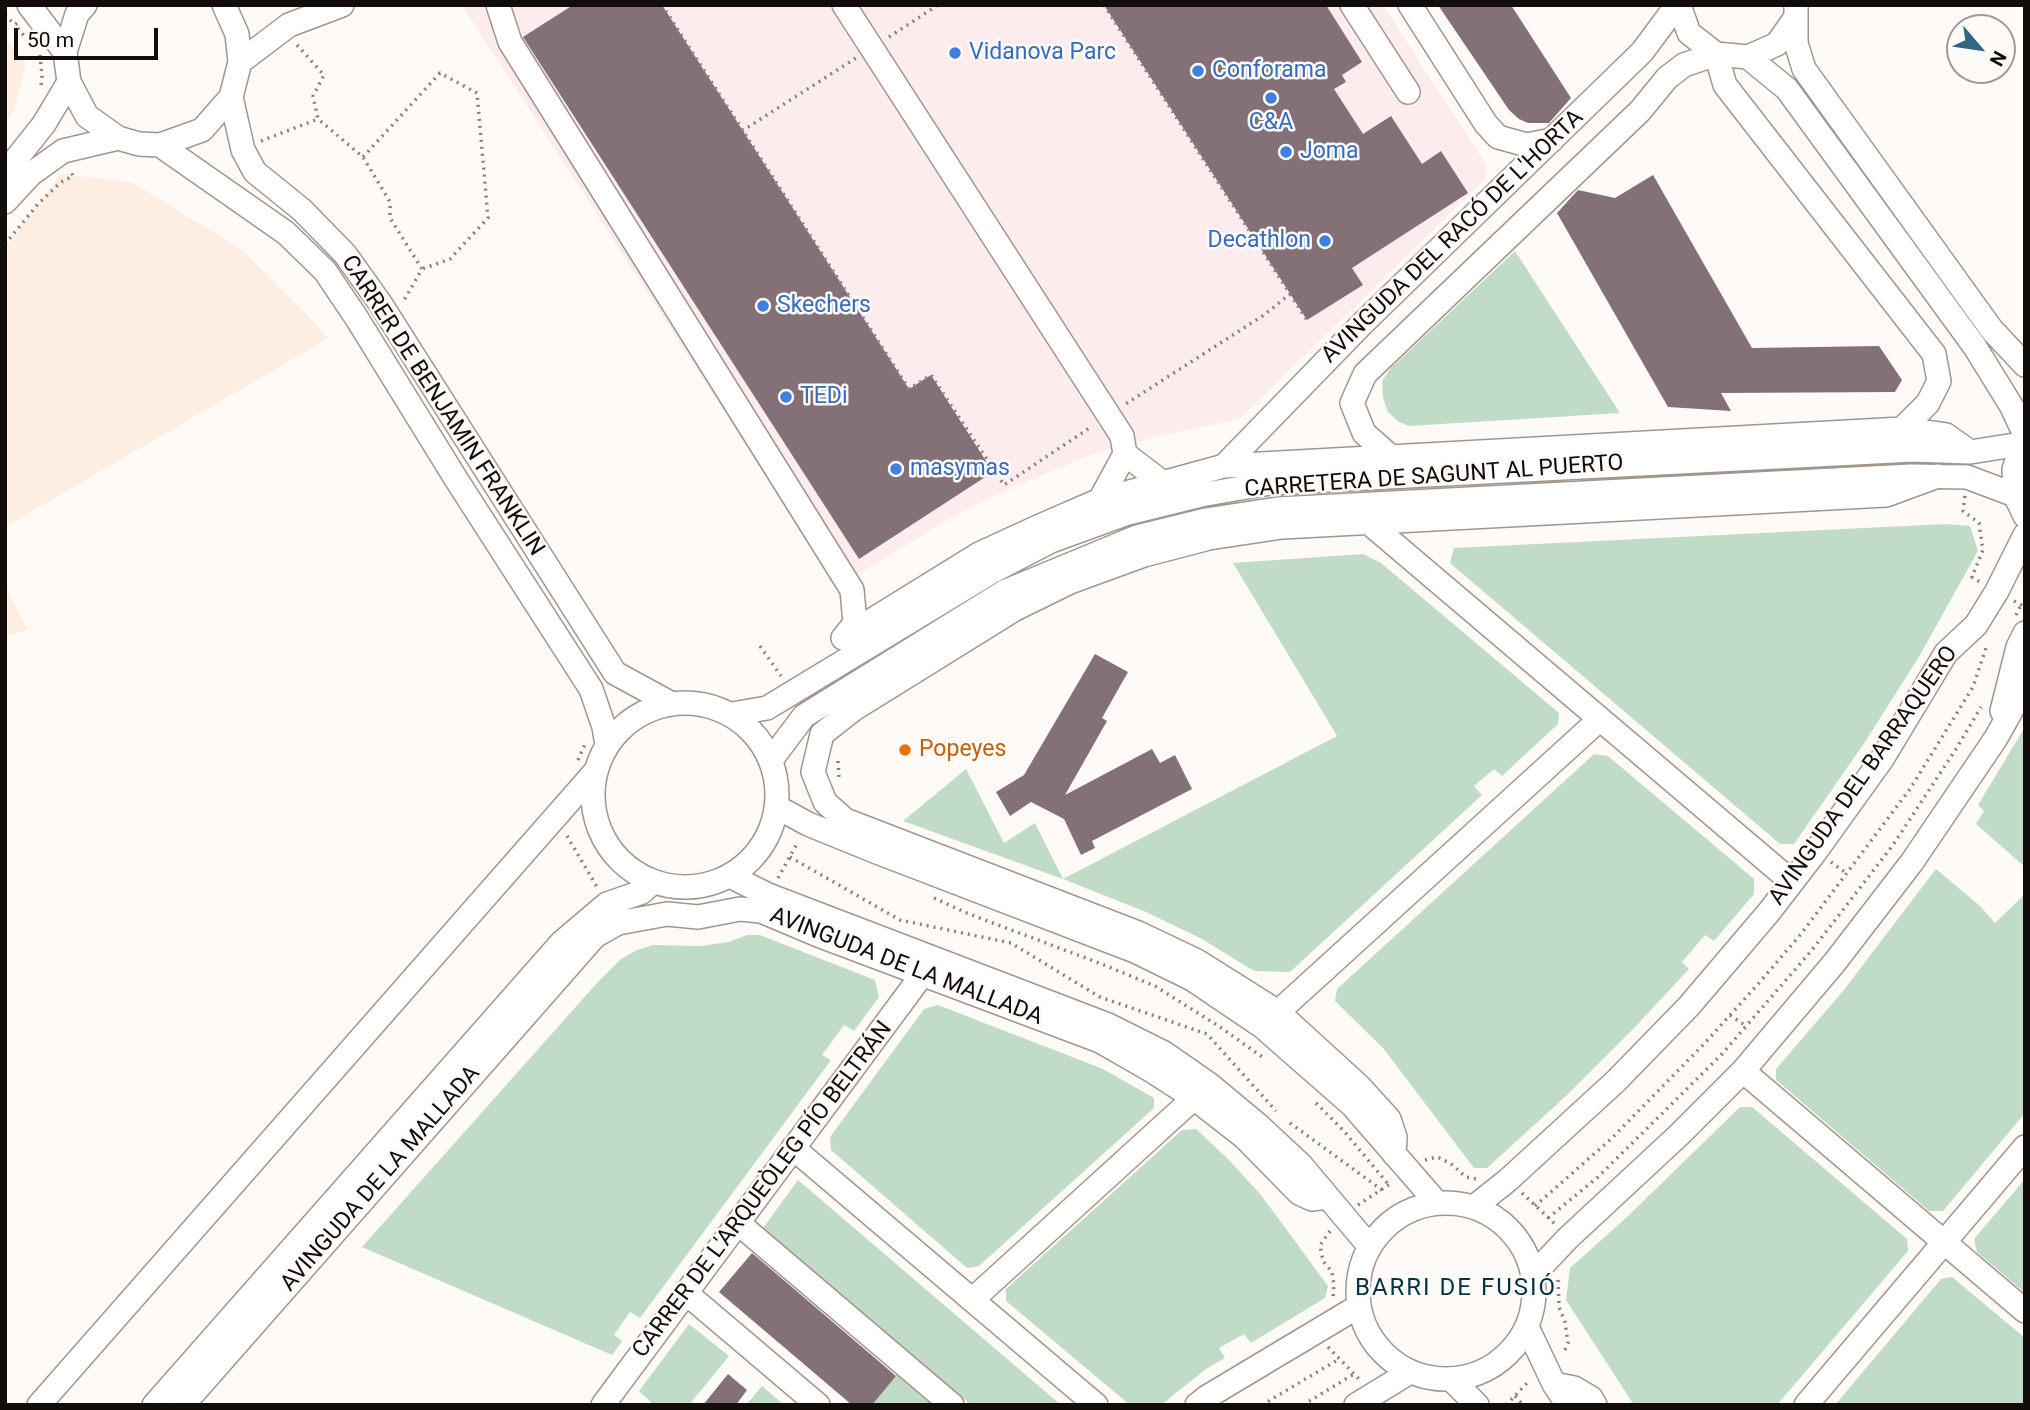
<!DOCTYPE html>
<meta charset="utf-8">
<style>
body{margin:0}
#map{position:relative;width:2030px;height:1410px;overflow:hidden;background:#fdfaf8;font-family:Roboto,sans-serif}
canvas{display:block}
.frame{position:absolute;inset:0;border:7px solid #120d0a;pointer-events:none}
.north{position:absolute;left:1946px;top:14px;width:70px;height:70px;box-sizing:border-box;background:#fdfaf8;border:2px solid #9f9b99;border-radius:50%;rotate:119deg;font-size:19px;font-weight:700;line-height:28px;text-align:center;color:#120d0a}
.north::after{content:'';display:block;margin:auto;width:24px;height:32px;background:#2e6881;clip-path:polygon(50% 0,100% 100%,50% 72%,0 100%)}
.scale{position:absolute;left:14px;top:28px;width:144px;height:32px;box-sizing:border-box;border:4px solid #120d0a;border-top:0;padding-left:9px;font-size:21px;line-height:24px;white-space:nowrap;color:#120d0a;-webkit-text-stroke:5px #fdfaf8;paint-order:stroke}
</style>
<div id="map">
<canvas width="2030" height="1410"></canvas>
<div class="frame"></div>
<div class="north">N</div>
<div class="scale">50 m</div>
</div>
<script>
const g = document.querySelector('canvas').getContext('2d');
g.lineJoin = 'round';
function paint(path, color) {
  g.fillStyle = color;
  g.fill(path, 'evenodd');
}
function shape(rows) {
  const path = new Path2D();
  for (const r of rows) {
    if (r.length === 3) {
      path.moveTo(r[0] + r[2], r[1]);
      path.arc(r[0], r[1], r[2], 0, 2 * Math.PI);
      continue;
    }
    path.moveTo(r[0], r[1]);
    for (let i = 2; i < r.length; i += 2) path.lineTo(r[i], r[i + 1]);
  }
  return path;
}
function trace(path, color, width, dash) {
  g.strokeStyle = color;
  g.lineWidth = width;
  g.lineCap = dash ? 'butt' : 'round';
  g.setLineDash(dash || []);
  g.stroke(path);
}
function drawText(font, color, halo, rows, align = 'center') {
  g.font = font + ' Roboto,sans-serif';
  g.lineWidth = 5;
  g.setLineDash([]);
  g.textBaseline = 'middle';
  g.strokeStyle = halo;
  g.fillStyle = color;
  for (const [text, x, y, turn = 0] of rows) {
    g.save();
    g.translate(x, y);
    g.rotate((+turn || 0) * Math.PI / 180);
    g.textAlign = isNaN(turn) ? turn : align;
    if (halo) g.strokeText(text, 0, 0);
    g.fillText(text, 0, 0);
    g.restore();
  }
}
paint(shape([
 [462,5,1383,5,1486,165,1485,179,1240,419,1159,436,1093,454,1006,490,949,519,837,587]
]), '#fcecee');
paint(shape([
 [5,38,26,63,14,111,5,124],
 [61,174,132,182,242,250,329,338,5,527,5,247],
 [5,584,27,630,5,636]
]), '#fdeee1');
paint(shape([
 [1515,251,1620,413,1409,426,1399,422,1388,412,1383,398,1382,381,1391,368],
 [1946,524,1970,526,1978,551,1920,655,1865,742,1794,844,1780,844,1450,563,1454,548],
 [1363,554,1381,563,1559,713,1558,724,1502,776,1494,769,1474,786,1482,795,1290,972,1254,971,1202,939,1146,912,1063,879,903,821,966,769,1004,843,1035,823,1063,879,1337,736,1233,563],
 [2025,727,2025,867,1976,824,1984,811,1978,805],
 [1594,754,1608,756,1754,879,1754,894,1714,941,1705,935,1682,962,1689,969,1636,1026,1566,1096,1487,1168,1474,1168,1383,1048,1335,1001,1337,989],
 [1936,869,1980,906,1995,923,2025,894,2025,1113,1943,1211,1929,1211,1776,1080,1776,1069,1843,991],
 [747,935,760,935,875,980,879,997,854,1031,844,1025,822,1055,831,1060,640,1318,630,1312,614,1335,622,1341,612,1355,362,1247,597,983,621,959,637,950,653,945,701,946,728,942],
 [938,1005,1103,1069,1154,1098,1154,1108,979,1266,967,1268,831,1150,830,1137,924,1009],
 [1740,1107,1752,1107,1907,1239,1908,1251,1777,1405,1634,1405,1566,1300,1570,1268,1626,1218],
 [1196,1129,1228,1159,1261,1195,1328,1286,1325,1298,1251,1343,1244,1334,1219,1348,1225,1358,1206,1369,1161,1405,1130,1405,1006,1301,1006,1289,1182,1130],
 [2025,1179,2025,1293,1977,1252,1974,1239],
 [798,1180,1061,1405,971,1405,763,1228],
 [1952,1277,2025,1338,2025,1405,1835,1405,1941,1279],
 [689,1324,729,1356,689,1405,654,1405,639,1391],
 [898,1373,935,1405,872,1405],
 [762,1386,784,1405,746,1405]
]), '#c1dcc6');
paint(shape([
 [573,5,662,5,909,389,931,375,993,472,859,559,523,37],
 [1104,5,1326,5,1362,62,1342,75,1346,82,1334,89,1363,134,1391,116,1422,164,1441,151,1468,193,1352,268,1363,285,1307,320],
 [1438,5,1511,5,1571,98,1549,123,1528,123,1519,119,1509,110],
 [1653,175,1752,348,1879,346,1902,380,1895,392,1721,393,1731,411,1668,407,1557,213,1578,190,1615,198],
 [1095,654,1128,672,1102,718,1107,721,1065,795,1152,749,1160,763,1175,755,1192,789,1092,841,1095,848,1081,855,1064,819,1031,802,1010,816,996,792,1024,775],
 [752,1253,896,1376,872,1405,852,1405,719,1292],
 [728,1374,747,1390,736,1405,703,1405]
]), '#837177');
const minor = shape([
 [29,5,65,52],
 [85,5,77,14,65,52,69,82,87,116,118,138,139,144,160,145,202,130,231,97,240,62,237,34,224,5],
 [498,5,510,42,852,590,855,623,844,637],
 [844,5,1122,436,1125,454,1100,500],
 [1352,5,1408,92],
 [1410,5,1486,124,1498,137,1527,145,1552,140],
 [1679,5,1689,33,1716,54,1748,57,1777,44,1796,17],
 [1796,5,1796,43,1804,69,1992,330,2025,365],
 [1716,54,1725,85,1934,354,1939,381,1928,403,1902,429],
 [1748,57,1787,89,1975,347,2012,407,2025,435],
 [240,62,289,25,342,5],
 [231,97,243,150,255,172,302,210,345,254,380,303,615,673,670,703],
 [160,145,286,233,325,271,356,317,456,479,591,689,604,727,607,745],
 [5,173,44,124,69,82],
 [5,202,31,174,63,151,118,138],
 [2025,438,2014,469,2015,495,2025,516],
 [1125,454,1163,483],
 [1390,456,1364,433,1352,403,1365,374,1640,111,1667,78,1684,65,1716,54],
 [1224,466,1362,324,1642,52,1677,5],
 [1368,522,1792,882],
 [843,638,979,554,1040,526,1100,500,1224,466,1902,429,1946,435,1970,452],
 [685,795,92],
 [2002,711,2018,647,2025,633],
 [732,714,767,708,993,571,1051,541,1128,513,1201,495,1270,483,1913,450,1970,452,2021,444],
 [771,760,804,716,1004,592,1137,537,1206,520,1277,509,1911,476,1967,477,2015,495],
 [777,807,808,824,877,852,1135,951,1192,979,1263,1027,1352,1105,1437,1203],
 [730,876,768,895,1108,1025,1164,1053,1210,1085,1257,1124,1301,1165,1370,1247],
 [1278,1012,1600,719],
 [1743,1071,2025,1311],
 [793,1148,1096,1405],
 [1394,1154,1395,1137,1389,1119,1359,1086,1278,1012,1197,961,1138,933,845,820,825,802,813,772,822,734,854,709,1015,609,1070,582,1144,555,1209,538,1282,527,1886,495,1938,476],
 [1446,1291,88],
 [1474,1207,1508,1180,1616,1081,1689,1006,1769,912,1816,851,1882,759,1946,653,1976,625,1997,591,2025,535],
 [738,1223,952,1405],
 [1533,1275,1568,1238,1680,1134,1743,1071,1835,962,1912,862,1996,738,2025,686],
 [686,1293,818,1405],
 [972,1300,1194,1098],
 [1527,1327,1554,1384,1568,1405],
 [1452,1380,1477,1405],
 [1554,1384,1574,1388,1591,1398,1595,1405],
 [39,1405,594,773],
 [154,1405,561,943,607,904,642,892,653,882],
 [183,1405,595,936,618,923,667,914,698,917,740,909,761,911,818,935,1100,1041,1154,1072,1194,1098,1244,1137,1299,1193,1312,1199,1328,1197],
 [603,1405,922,975],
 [1197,1405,1207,1397,1359,1306],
 [1356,1405,1410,1372],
 [1806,1405,2025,1147]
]);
trace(minor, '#a4958b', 26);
trace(shape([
 [662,5,909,389,931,375,1004,485,1091,427],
 [1104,5,1290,294,1264,315,1124,405],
 [5,15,15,25],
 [17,23,15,25,26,38],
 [889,37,938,5],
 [297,45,324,75,313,96,318,119,363,157,390,202,390,218,422,269,403,302],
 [40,55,42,76,41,86],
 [742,131,856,58],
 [261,141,318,119],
 [363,157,440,73,477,93,488,218,450,259,422,269],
 [5,244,38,204,61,182,73,176,70,169],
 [1290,294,1307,320],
 [1965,496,1963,511,1979,523,1983,550,1972,577,1980,582],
 [2014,601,2025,607],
 [2016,615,2021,605],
 [760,646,781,676],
 [578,760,585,744],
 [838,761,839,778],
 [567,836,597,887],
 [790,857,900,920,1011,943,1100,997,1207,1034,1276,1111],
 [1831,862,1846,873],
 [778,878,798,842],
 [934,898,969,914,1099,963,1155,986,1220,1027,1265,1059],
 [1730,1015,1746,1026],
 [1316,1103,1343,1130,1389,1185],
 [1290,1123,1382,1190],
 [1425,1160,1437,1157,1450,1163,1466,1177,1477,1179],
 [1522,1193,1555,1224],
 [1358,1205,1393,1182],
 [1535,1206,1611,1139,1704,1044,1759,983,1801,934,1910,789,1973,687,1987,645],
 [1548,1218,1598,1177,1722,1054,1812,950,1893,845,1956,749,1981,707],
 [1330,1231,1320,1245,1323,1261,1332,1272,1334,1285,1333,1298],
 [1558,1280,1559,1307,1565,1322,1568,1343,1563,1354],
 [1328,1347,1359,1379],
 [1515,1396,1523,1405],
 [1262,1405,1339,1359],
 [1303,1405,1354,1374],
 [1399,1405,1408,1405],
 [1506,1405,1530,1380]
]), '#85817e', 3.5, [2, 5]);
trace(minor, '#fff', 23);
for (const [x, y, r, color] of [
 [955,53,7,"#3f7fe0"],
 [1198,71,7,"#3f7fe0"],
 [1271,98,7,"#3f7fe0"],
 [1286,152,7,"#3f7fe0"],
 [1325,241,7,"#3f7fe0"],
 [763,306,7,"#3f7fe0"],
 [786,397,7,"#3f7fe0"],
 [896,469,7,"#3f7fe0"],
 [905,750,7,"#e8710a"]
]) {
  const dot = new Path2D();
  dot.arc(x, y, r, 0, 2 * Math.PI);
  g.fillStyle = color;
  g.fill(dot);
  trace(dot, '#fdfaf8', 2.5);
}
drawText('23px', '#366cbe', '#fdfaf8', [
 ["Vidanova Parc",969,53],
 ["Conforama",1212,71],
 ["C&A",1271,123,"center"],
 ["Joma",1300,152],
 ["Decathlon",1311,241,"right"],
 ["Skechers",777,306],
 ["TEDi",800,397],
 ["masymas",910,469]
], 'left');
drawText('23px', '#120d0a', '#fdfaf8', [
 ["AVINGUDA DEL RACÓ DE L'HORTA",1453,237,-44],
 ["CARRER DE BENJAMIN FRANKLIN",442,406,57],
 ["CARRETERA DE SAGUNT AL PUERTO",1434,477,-4],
 ["AVINGUDA DEL BARRAQUERO",1864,776,-55],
 ["AVINGUDA DE LA MALLADA",906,967,21],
 ["AVINGUDA DE LA MALLADA",381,1179,-49],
 ["CARRER DE L'ARQUEÒLEG PÍO BELTRÁN",763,1190,-53]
]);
drawText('23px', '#c56008', '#fdfaf8', [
 ["Popeyes",919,750]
], 'left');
g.letterSpacing = '2px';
drawText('24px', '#003346', '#fdfaf8', [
 ["BARRI DE FUSIÓ",1456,1289]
]);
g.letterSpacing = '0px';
</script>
